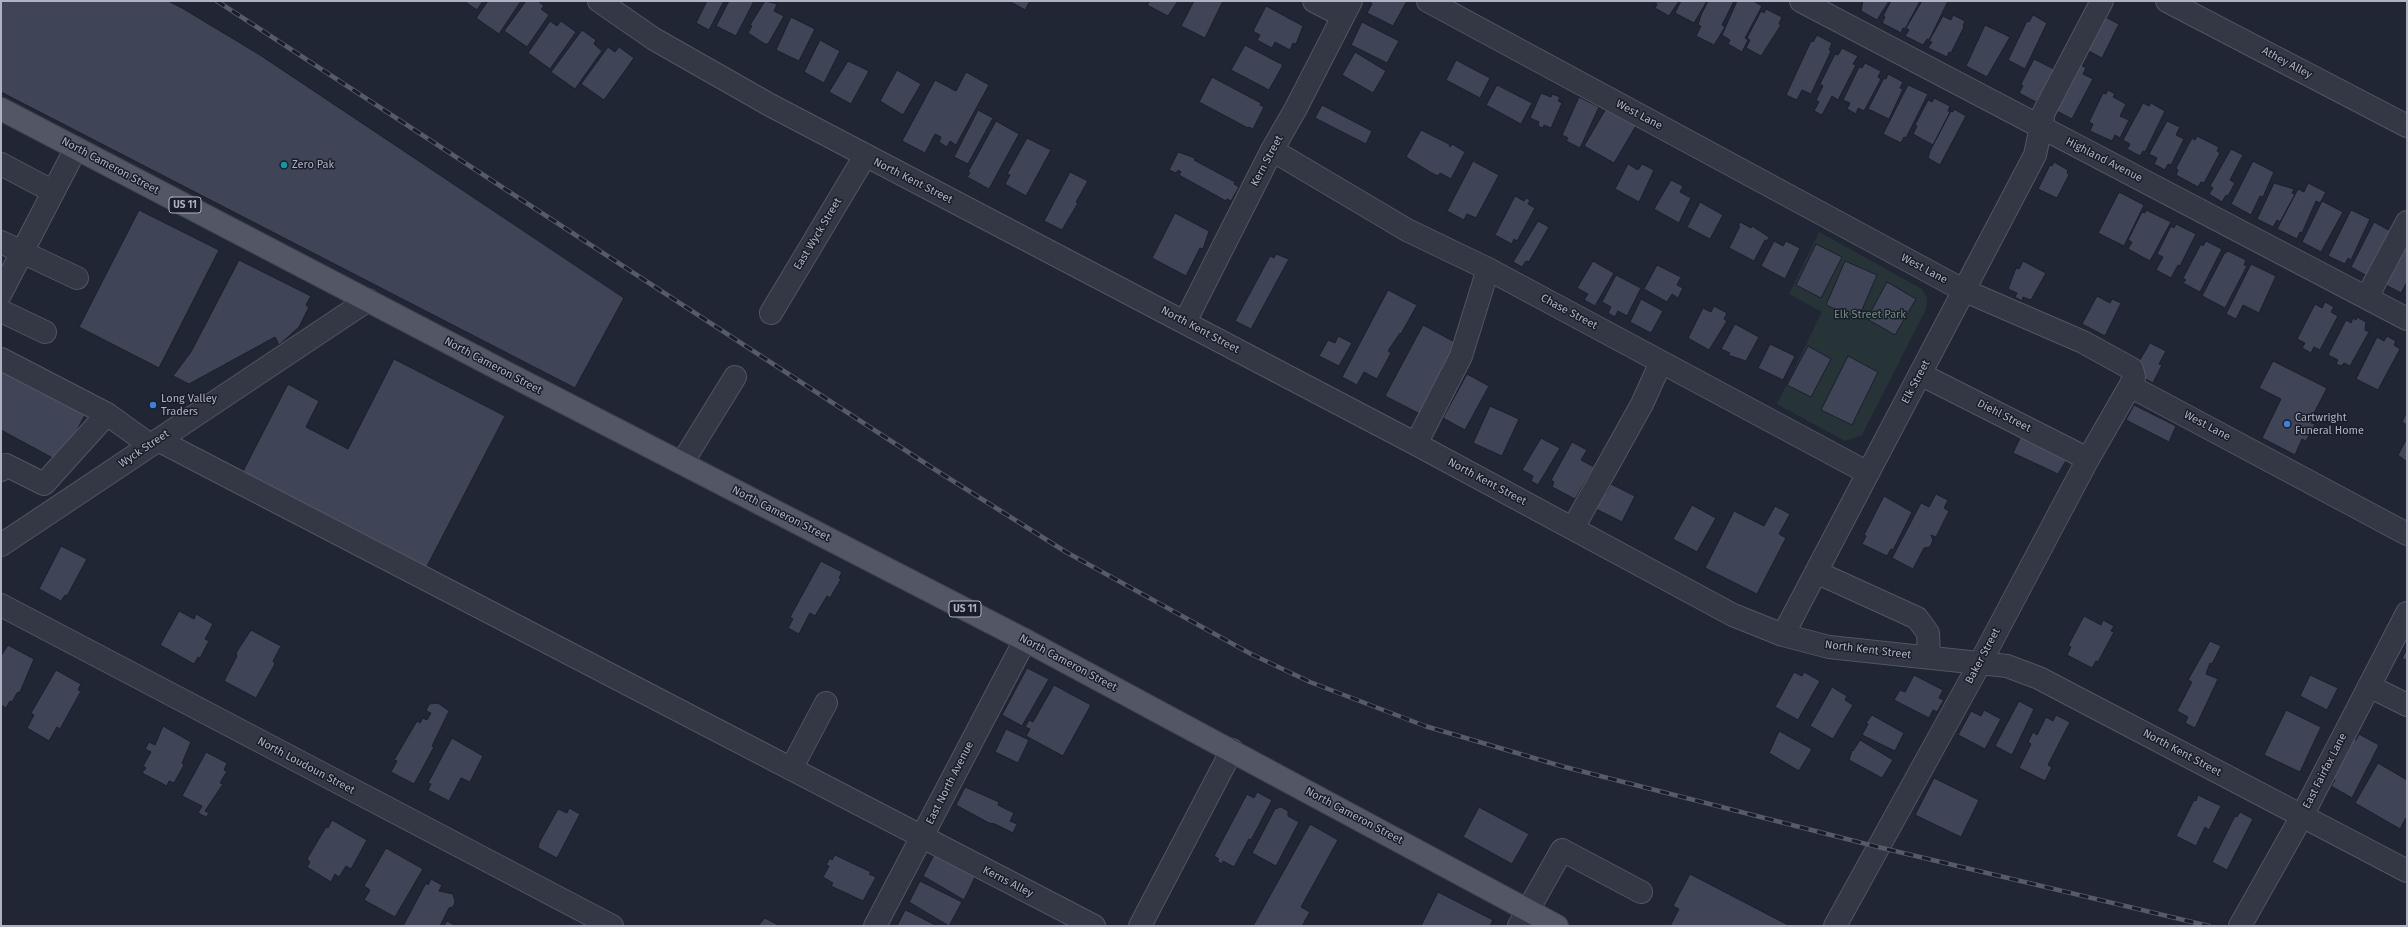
<!DOCTYPE html>
<style>
body{margin:0}
#map{position:relative;width:2408px;height:927px;overflow:hidden;background:#212634;font-family:"Fira Sans",sans-serif}
canvas{display:block}
.frame{position:absolute;inset:0;border:2px solid #aeb2c2;pointer-events:none}
</style>
<div id="map">
<canvas width="2408" height="927"></canvas>
<div class="frame"></div>
</div>
<script>
const g = document.querySelector('canvas').getContext('2d');
g.lineJoin = 'round';
function paint(path, color) {
  g.fillStyle = color;
  g.fill(path, 'evenodd');
}
function shape(rows) {
  const path = new Path2D();
  for (const r of rows) {
    path.moveTo(r[0], r[1]);
    for (let i = 2; i < r.length; i += 2) path.lineTo(r[i], r[i + 1]);
  }
  return path;
}
function trace(path, color, width, dash) {
  g.strokeStyle = color;
  g.lineWidth = width;
  g.lineCap = dash ? 'butt' : 'round';
  g.setLineDash(dash || []);
  g.stroke(path);
}
function drawText(font, color, halo, rows, align = 'center') {
  g.font = font + ' "Fira Sans",sans-serif';
  g.lineWidth = 3;
  g.setLineDash([]);
  g.textBaseline = 'middle';
  g.strokeStyle = halo;
  g.fillStyle = color;
  for (const [text, x, y, turn = 0] of rows) {
    g.save();
    g.translate(x, y);
    g.rotate((+turn || 0) * Math.PI / 180);
    g.textAlign = isNaN(turn) ? turn : align;
    if (halo) g.strokeText(text, 0, 0);
    g.fillText(text, 0, 0);
    g.restore();
  }
}
paint(shape([
 [1819,232,1922,289,1927,298,1926,309,1862,435,1845,441,1777,404,1822,312,1789,294]
]), '#263438');
const building = shape([
 [1,1,168,1,182,8,260,55,624,298,575,388,1,92,1,1],
 [464,1,483,1,477,10,464,1],
 [488,1,521,1,499,34,476,18,488,1],
 [526,1,538,1,544,6,541,9,549,15,527,47,504,31,526,1],
 [707,1,724,1,709,30,696,23,707,1],
 [729,1,754,1,736,36,716,26,729,1],
 [765,1,777,4,774,11,784,16,768,44,765,44,748,33,752,26,750,25,765,1],
 [1009,1,1030,1,1025,10,1009,1],
 [1150,1,1178,1,1168,16,1147,5,1150,1],
 [1194,1,1223,1,1205,38,1181,26,1194,1],
 [1370,1,1407,1,1393,26,1367,13,1372,4,1370,1],
 [1679,1,1669,16,1655,8,1657,4,1653,2,1679,1],
 [1681,1,1707,1,1694,23,1675,13,1681,1],
 [1708,1,1734,1,1722,25,1725,27,1714,45,1696,36,1701,26,1698,25,1701,15,1708,1],
 [1737,1,1753,1,1762,6,1745,38,1748,40,1742,52,1728,44,1730,40,1722,35,1737,1],
 [1863,1,1889,1,1877,20,1861,11,1863,1],
 [1891,1,1920,1,1905,29,1903,28,1901,33,1882,23,1885,17,1883,16,1891,1],
 [1922,1,1948,1,1929,40,1927,39,1923,45,1905,36,1909,30,1906,28,1922,1],
 [1266,6,1303,26,1296,44,1293,43,1290,50,1275,42,1272,48,1257,40,1260,35,1253,31,1266,6],
 [1766,9,1782,17,1779,24,1781,25,1761,56,1746,48,1750,40,1747,38,1761,11,1764,13,1766,9],
 [2099,14,2119,24,2102,58,2083,48,2099,14],
 [1953,15,1965,21,1963,26,1964,27,1951,53,1949,52,1947,57,1928,48,1932,42,1929,41,1943,16,1951,20,1953,15],
 [2033,15,2047,23,2025,69,2008,60,2027,21,2029,22,2033,15],
 [791,17,815,29,799,61,776,50,791,17],
 [550,21,557,26,561,21,576,32,550,69,528,53,550,21],
 [1362,22,1399,41,1387,63,1351,45,1362,22],
 [1985,25,2010,37,1987,77,1966,66,1985,25],
 [582,30,596,40,594,44,602,51,575,89,551,72,582,30],
 [1817,35,1832,43,1829,50,1831,51,1811,94,1802,90,1797,100,1786,95,1811,41,1813,42,1817,35],
 [820,40,840,51,824,83,804,72,820,40],
 [1245,45,1283,65,1269,90,1231,70,1245,45],
 [608,47,615,52,619,47,634,58,604,100,581,84,608,47],
 [1842,48,1858,56,1853,64,1856,65,1838,100,1832,96,1822,115,1814,111,1819,102,1816,100,1823,86,1820,84,1835,54,1838,55,1842,48],
 [1355,52,1386,71,1373,93,1342,75,1355,52],
 [2034,59,2056,70,2036,102,2019,93,2023,86,2021,84,2034,59],
 [1456,60,1490,78,1480,98,1446,80,1456,60],
 [848,61,869,71,851,104,829,92,848,61],
 [1865,63,1881,71,1878,77,1881,79,1864,111,1858,108,1856,114,1847,109,1850,103,1843,100,1859,67,1862,68,1865,63],
 [2077,63,2086,68,2083,74,2093,79,2072,119,2053,109,2077,63],
 [897,70,921,84,903,115,880,101,897,70],
 [966,72,989,85,956,145,950,141,947,147,939,142,941,137,935,134,925,153,902,141,935,80,956,91,966,72],
 [1888,74,1903,82,1900,88,1903,89,1889,119,1868,109,1884,78,1886,79,1888,74],
 [1212,77,1261,103,1260,105,1264,107,1253,129,1249,127,1248,128,1199,102,1212,77],
 [1497,85,1532,103,1521,124,1486,105,1497,85],
 [1908,85,1928,94,1906,138,1904,137,1901,143,1883,134,1908,85],
 [2108,90,2115,94,2113,97,2126,104,2120,116,2129,120,2120,138,2115,135,2112,141,2090,131,2093,124,2089,122,2103,93,2106,94,2108,90],
 [1541,93,1551,97,1552,94,1560,97,1558,101,1562,103,1551,128,1544,125,1543,128,1538,126,1539,122,1530,118,1541,93],
 [1579,97,1599,107,1580,148,1566,141,1568,138,1562,135,1579,97],
 [1934,98,1950,106,1948,111,1950,112,1933,145,1913,134,1917,126,1915,125,1928,100,1932,102,1934,98],
 [2143,103,2149,106,2151,103,2165,111,2145,152,2143,151,2140,156,2127,149,2130,144,2123,140,2143,103],
 [1322,105,1372,131,1366,144,1315,118,1322,105],
 [1607,107,1637,124,1614,163,1584,146,1607,107],
 [1954,109,1966,116,1940,165,1928,158,1930,151,1951,111,1953,112,1954,109],
 [978,110,993,118,968,164,954,157,978,110],
 [996,121,1019,134,989,189,967,177,970,173,968,172,996,121],
 [2167,121,2180,127,2176,135,2184,139,2171,165,2168,164,2165,170,2154,164,2157,158,2149,154,2167,121],
 [1421,130,1449,144,1450,147,1452,144,1465,152,1451,179,1440,173,1438,176,1430,172,1406,157,1421,130],
 [2197,136,2219,147,2217,151,2220,153,2204,183,2201,182,2198,187,2176,175,2178,170,2176,168,2192,138,2195,140,2197,136],
 [1027,138,1051,150,1026,196,1005,184,1010,175,1007,174,1027,138],
 [2231,149,2243,155,2230,180,2235,183,2228,196,2226,195,2222,202,2209,194,2213,188,2210,186,2231,149],
 [1178,152,1195,158,1194,160,1235,182,1234,184,1239,187,1231,201,1227,199,1226,201,1179,175,1181,172,1178,170,1176,173,1169,170,1178,152],
 [1473,161,1499,175,1476,218,1467,214,1464,220,1447,211,1473,161],
 [2253,161,2274,172,2263,197,2260,196,2251,215,2231,204,2253,161],
 [2054,162,2068,170,2067,173,2069,175,2057,198,2038,189,2050,165,2052,166,2054,162],
 [1628,164,1638,170,1642,164,1654,170,1639,202,1615,189,1628,164],
 [1070,172,1088,181,1076,202,1078,203,1062,230,1044,221,1070,172],
 [1671,180,1683,186,1680,192,1691,198,1679,223,1654,209,1671,180],
 [2274,183,2294,189,2292,193,2295,194,2280,222,2277,220,2273,227,2257,219,2274,183],
 [2308,183,2326,192,2320,203,2316,201,2302,233,2300,232,2297,239,2277,229,2298,189,2304,192,2308,183],
 [2119,192,2144,205,2124,246,2098,233,2119,192],
 [1515,196,1524,201,1526,198,1530,200,1528,204,1535,208,1517,241,1514,239,1512,244,1495,235,1515,196],
 [2322,201,2343,212,2321,252,2302,242,2322,201],
 [1700,202,1723,215,1710,239,1687,227,1700,202],
 [139,210,219,250,159,368,79,327,139,210],
 [2146,210,2171,222,2150,261,2128,249,2132,242,2128,240,2142,212,2145,213,2146,210],
 [2351,210,2370,219,2351,260,2348,258,2345,264,2328,256,2351,210],
 [1175,213,1209,231,1203,249,1200,248,1186,276,1152,258,1175,213],
 [1538,221,1549,227,1529,262,1526,261,1522,267,1513,262,1538,221],
 [1740,222,1751,228,1752,226,1769,237,1767,241,1765,240,1754,261,1729,248,1740,226,1738,226,1740,222],
 [2374,222,2396,234,2369,277,2351,267,2374,222],
 [2176,224,2196,234,2180,266,2178,265,2171,278,2156,270,2163,257,2157,254,2171,226,2174,228,2176,224],
 [2407,233,2407,282,2401,293,2382,283,2407,233],
 [1774,241,1783,246,1786,241,1800,248,1785,279,1761,266,1774,241],
 [2206,241,2222,249,2200,292,2183,283,2186,280,2183,278,2201,244,2203,246,2206,241],
 [1816,244,1842,257,1821,298,1796,285,1816,244],
 [2228,251,2246,260,2244,265,2247,266,2225,308,2202,296,2224,254,2228,251],
 [1276,254,1289,259,1251,329,1235,321,1270,256,1274,258,1276,254],
 [239,260,311,296,306,305,309,307,299,327,279,345,275,337,189,384,173,376,191,352,239,260],
 [1593,261,1614,273,1595,306,1584,300,1588,294,1577,288,1593,261],
 [1845,261,1877,275,1858,319,1826,305,1845,261],
 [2023,261,2046,273,2031,300,2023,297,2022,301,2015,297,2017,293,2008,289,2016,268,2019,269,2023,261],
 [2251,264,2276,276,2259,313,2243,305,2236,319,2226,314,2251,264],
 [1657,265,1681,277,1677,285,1683,288,1678,298,1672,294,1667,302,1644,289,1657,265],
 [1616,275,1641,288,1627,316,1618,311,1615,317,1608,313,1611,307,1602,302,1616,275],
 [1887,282,1916,299,1895,335,1867,319,1887,282],
 [1388,290,1417,305,1401,334,1400,333,1388,351,1391,353,1377,379,1364,372,1357,385,1342,377,1388,290],
 [2097,296,2110,303,2112,299,2121,303,2105,336,2082,324,2097,296],
 [1641,299,1663,311,1651,333,1630,322,1641,299],
 [2325,302,2334,307,2331,312,2338,316,2320,350,2314,347,2311,353,2302,348,2305,343,2297,339,2315,304,2322,308,2325,302],
 [1714,306,1727,313,1724,319,1727,321,1709,350,1688,338,1703,308,1711,312,1714,306],
 [2357,317,2366,322,2365,330,2369,332,2350,366,2344,363,2341,366,2336,364,2338,360,2328,355,2346,320,2351,323,2353,318,2356,320,2357,317],
 [1735,324,1759,337,1746,361,1728,355,1730,353,1721,349,1735,324],
 [1423,325,1462,346,1424,416,1385,396,1423,325],
 [1338,336,1352,343,1339,366,1319,356,1328,340,1335,343,1338,336],
 [2387,336,2396,341,2394,345,2400,349,2378,390,2356,379,2377,337,2384,341,2387,336],
 [2150,343,2166,351,2159,364,2162,365,2153,383,2134,373,2135,368,2150,343],
 [1770,344,1795,356,1783,380,1758,368,1770,344],
 [1808,346,1831,359,1811,397,1787,385,1808,346],
 [1848,356,1878,372,1852,425,1821,410,1848,356],
 [394,359,505,416,424,572,240,477,288,384,319,401,306,427,348,449,394,359],
 [2273,361,2327,388,2313,415,2311,423,2315,424,2306,441,2302,439,2295,455,2262,438,2281,399,2259,388,2273,361],
 [1,367,86,413,60,462,1,430,1,367],
 [1467,374,1489,386,1465,430,1443,418,1467,374],
 [2134,405,2176,426,2169,442,2126,420,2134,405],
 [1490,406,1519,419,1502,456,1473,443,1490,406],
 [2407,412,2407,425,2402,422,2407,412],
 [2021,436,2067,459,2058,474,2013,453,2021,436],
 [1541,438,1560,448,1538,485,1531,481,1533,476,1522,470,1541,438],
 [2407,438,2407,462,2398,455,2407,438],
 [1572,442,1587,450,1581,460,1594,467,1575,499,1552,487,1554,482,1551,480,1572,442],
 [1611,484,1635,496,1622,522,1592,507,1600,491,1606,493,1611,484],
 [1936,494,1948,500,1944,508,1949,511,1936,537,1931,535,1933,540,1930,547,1924,548,1913,569,1892,558,1921,503,1929,507,1936,494],
 [1884,496,1912,512,1893,550,1891,549,1887,556,1862,544,1866,536,1864,535,1884,496],
 [1692,505,1716,518,1697,552,1673,539,1692,505],
 [1775,506,1790,514,1779,534,1786,538,1757,594,1705,568,1734,511,1764,526,1775,506],
 [61,546,87,559,67,596,65,595,61,601,39,589,61,546],
 [821,561,842,572,839,578,841,579,830,598,827,596,815,616,810,613,799,634,788,628,793,619,790,617,821,561],
 [179,611,194,619,196,614,213,624,205,639,209,641,200,658,198,657,194,664,160,645,179,611],
 [2084,616,2101,625,2103,620,2114,626,2111,631,2114,632,2098,662,2096,661,2092,668,2067,655,2071,647,2068,646,2084,616],
 [251,630,281,646,273,661,275,664,256,698,224,681,237,656,236,653,251,630],
 [2210,641,2221,646,2212,664,2210,663,2206,674,2218,679,2195,728,2185,723,2188,717,2177,711,2192,682,2188,680,2210,641],
 [8,645,34,659,20,692,17,693,12,702,10,701,6,708,1,705,1,656,8,645],
 [2407,649,2407,661,2402,658,2407,649],
 [1027,668,1049,679,1022,726,1002,715,1027,668],
 [56,670,81,684,78,690,81,691,60,729,57,727,49,741,27,728,34,715,31,713,56,670],
 [1794,672,1802,676,1804,672,1820,681,1798,720,1775,707,1794,672],
 [1914,675,1943,690,1939,698,1944,700,1937,712,1933,710,1929,718,1894,700,1900,690,1905,692,1914,675],
 [2310,675,2338,688,2327,710,2300,696,2310,675],
 [1054,685,1091,705,1063,756,1026,736,1030,729,1025,727,1029,720,1033,722,1054,685],
 [1832,687,1847,696,1845,700,1853,705,1833,739,1810,726,1832,687],
 [2019,701,2034,709,2012,755,1995,746,2019,701],
 [438,703,449,711,432,746,434,747,414,784,391,772,397,761,394,760,417,721,420,723,423,718,427,720,431,713,426,711,429,704,438,703],
 [1984,710,2001,719,1985,749,1958,735,1971,711,1981,716,1984,710],
 [2286,710,2321,727,2300,772,2264,755,2286,710],
 [1872,715,1904,733,1895,751,1862,735,1868,724,1866,723,1872,715],
 [2056,715,2070,722,2048,765,2052,767,2045,781,2019,768,2031,744,2028,742,2033,732,2037,735,2046,717,2053,721,2056,715],
 [163,726,191,742,182,763,184,765,174,783,169,781,167,786,142,773,146,768,143,766,151,752,145,749,149,742,155,745,163,726],
 [1006,729,1029,740,1018,763,995,752,1006,729],
 [1779,731,1812,749,1799,771,1769,753,1779,731],
 [2359,734,2379,745,2352,798,2331,786,2335,780,2332,778,2353,739,2356,740,2359,734],
 [452,738,483,756,470,782,461,778,449,801,428,790,431,784,428,783,452,738],
 [1860,740,1893,760,1882,778,1849,760,1852,750,1853,751,1860,740],
 [206,752,227,763,224,770,227,771,220,783,223,784,205,811,209,813,206,817,198,813,202,806,182,796,206,752],
 [2378,763,2407,780,2407,816,2400,829,2355,803,2378,763],
 [1934,778,1979,800,1961,837,1915,815,1934,778],
 [965,787,999,802,998,805,1014,813,1010,821,1017,824,1013,833,995,824,989,823,956,805,965,787],
 [1257,792,1272,800,1251,840,1249,839,1234,867,1223,861,1222,864,1217,861,1219,859,1214,856,1247,794,1254,798,1257,792],
 [2198,795,2221,806,2209,830,2205,827,2196,846,2176,836,2194,800,2196,801,2198,795],
 [1281,807,1288,811,1288,816,1299,822,1276,866,1252,853,1275,809,1281,807],
 [1479,807,1529,834,1512,864,1463,837,1479,807],
 [569,808,580,814,557,858,538,848,539,843,558,809,567,813,569,808],
 [2240,812,2253,819,2227,870,2212,862,2235,816,2237,817,2240,812],
 [332,820,367,840,351,869,346,866,339,877,335,874,331,882,307,867,310,862,307,859,326,827,328,828,332,820],
 [1310,824,1338,840,1301,907,1310,912,1302,926,1253,926,1310,824],
 [386,848,423,869,395,917,364,900,370,890,364,886,386,848],
 [835,855,871,872,869,874,876,877,863,901,831,886,833,883,823,877,829,866,826,865,830,858,832,860,835,855],
 [934,855,940,859,941,857,976,875,964,900,923,876,934,855],
 [1690,874,1790,926,1670,926,1679,909,1673,906,1690,874],
 [431,879,442,885,439,891,453,894,455,902,453,907,449,908,440,926,403,926,426,883,428,885,431,879],
 [920,881,962,902,949,926,909,902,920,881],
 [1438,892,1493,920,1490,926,1421,926,1438,892],
 [905,910,912,913,937,926,897,926,905,910],
 [765,918,780,926,758,926,765,918],
 [447,921,456,926,444,926,447,921]
]);
paint(building, '#3f4557');
trace(building, '#1c1f2b', 1);
const minor = shape([
 [599,1,654,39,770,105,1416,444,1733,615,1783,635,1829,647,2007,666,2039,678,2407,871],
 [1314,1,1343,16],
 [1428,1,1963,290,2083,342,2132,369,2134,377,2130,386,2088,459,1980,663,1835,926],
 [1801,1,2407,319],
 [2167,1,2407,126],
 [1272,150,1407,230,1488,269,1868,473],
 [1,164,52,191],
 [1,242,77,278],
 [1,293,76,148],
 [2367,297,2407,222],
 [1,311,45,332],
 [771,313,865,156],
 [1185,322,1272,150,1295,110,1351,1],
 [1,359,107,414,44,484,6,465,1,470],
 [1920,374,2088,459],
 [2130,386,2407,534],
 [107,414,150,445],
 [158,440,1094,926],
 [1416,444,1461,356,1488,269],
 [682,463,735,377],
 [1573,528,1642,404,1661,362],
 [1,545,368,300],
 [1816,572,1917,618,1928,633,1929,657],
 [1,605,612,926],
 [1783,635,2035,155,2044,112,2102,1],
 [2369,686,2407,705],
 [791,769,826,703],
 [875,926,1025,640],
 [1140,926,1232,750],
 [1519,926,1562,850,1641,892],
 [2240,926,2302,816,2407,613]
]);
const major = shape([
 [1,109,499,369,1025,640,1557,926]
]);
trace(minor, '#525563', 24);
trace(major, '#3e414e', 24);
trace(minor, '#343845', 22);
trace(major, '#525665', 22);
const rail = shape([
 [217,1,934,469,1066,552,1251,654,1310,682,1425,726,1561,766,1878,847,2209,926]
]);
trace(rail, '#565b6c', 4.5);
trace(rail, '#1a1d29', 3, [9]);
for (const [x, y, r, color] of [
 [284,165,4,"#0f9aa8"],
 [153,405,4,"#3f7fe0"],
 [2287,424,4,"#3f7fe0"]
]) {
  const dot = new Path2D();
  dot.arc(x, y, r, 0, 2 * Math.PI);
  g.fillStyle = color;
  g.fill(dot);
  trace(dot, '#1a1d29', 1.5);
}
for (const [x, y, w] of [
 [185,205,32],
 [965,609,32]
]) {
  const box = new Path2D();
  box.roundRect(x - w / 2, y - 8, w, 16, 3);
  g.fillStyle = '#1a1d29';
  g.fill(box);
  trace(box, '#aeb2c2', 1);
}
drawText('bold 10px', '#aeb2c2', null, [
 ["US 11",185,205],
 ["US 11",965,609]
]);
drawText('11px', '#aeb2c2', '#1a1d29', [
 ["Athey Alley",2287,63,28],
 ["West Lane",1639,115,28],
 ["Highland Avenue",2104,160,27],
 ["Kern Street",1267,161,-62],
 ["North Cameron Street",110,166,28],
 ["North Kent Street",913,181,27],
 ["East Wyck Street",818,234,-59],
 ["West Lane",1924,269,28],
 ["Chase Street",1569,312,28],
 ["North Kent Street",1200,330,28],
 ["North Cameron Street",493,366,28],
 ["Elk Street",1916,382,-62],
 ["Diehl Street",2004,416,27],
 ["West Lane",2207,426,28],
 ["Wyck Street",144,449,-34],
 ["North Kent Street",1487,482,28],
 ["North Cameron Street",781,514,27],
 ["North Kent Street",1868,650,7],
 ["Baker Street",1983,656,-62],
 ["North Cameron Street",1068,663,28],
 ["North Kent Street",2182,753,28],
 ["North Loudoun Street",306,766,28],
 ["East Fairfax Lane",2325,771,-63],
 ["East North Avenue",950,783,-63],
 ["North Cameron Street",1354,816,28],
 ["Kerns Alley",1008,882,27]
]);
drawText('11px', '#aeb2c2', '#1a1d29', [
 ["Zero Pak",292,165],
 ["Long Valley",161,399],
 ["Traders",161,412],
 ["Cartwright",2295,418],
 ["Funeral Home",2295,431]
], 'left');
drawText('11px', '#689079', '#1a1d29', [
 ["Elk Street Park",1870,315]
]);
</script>
